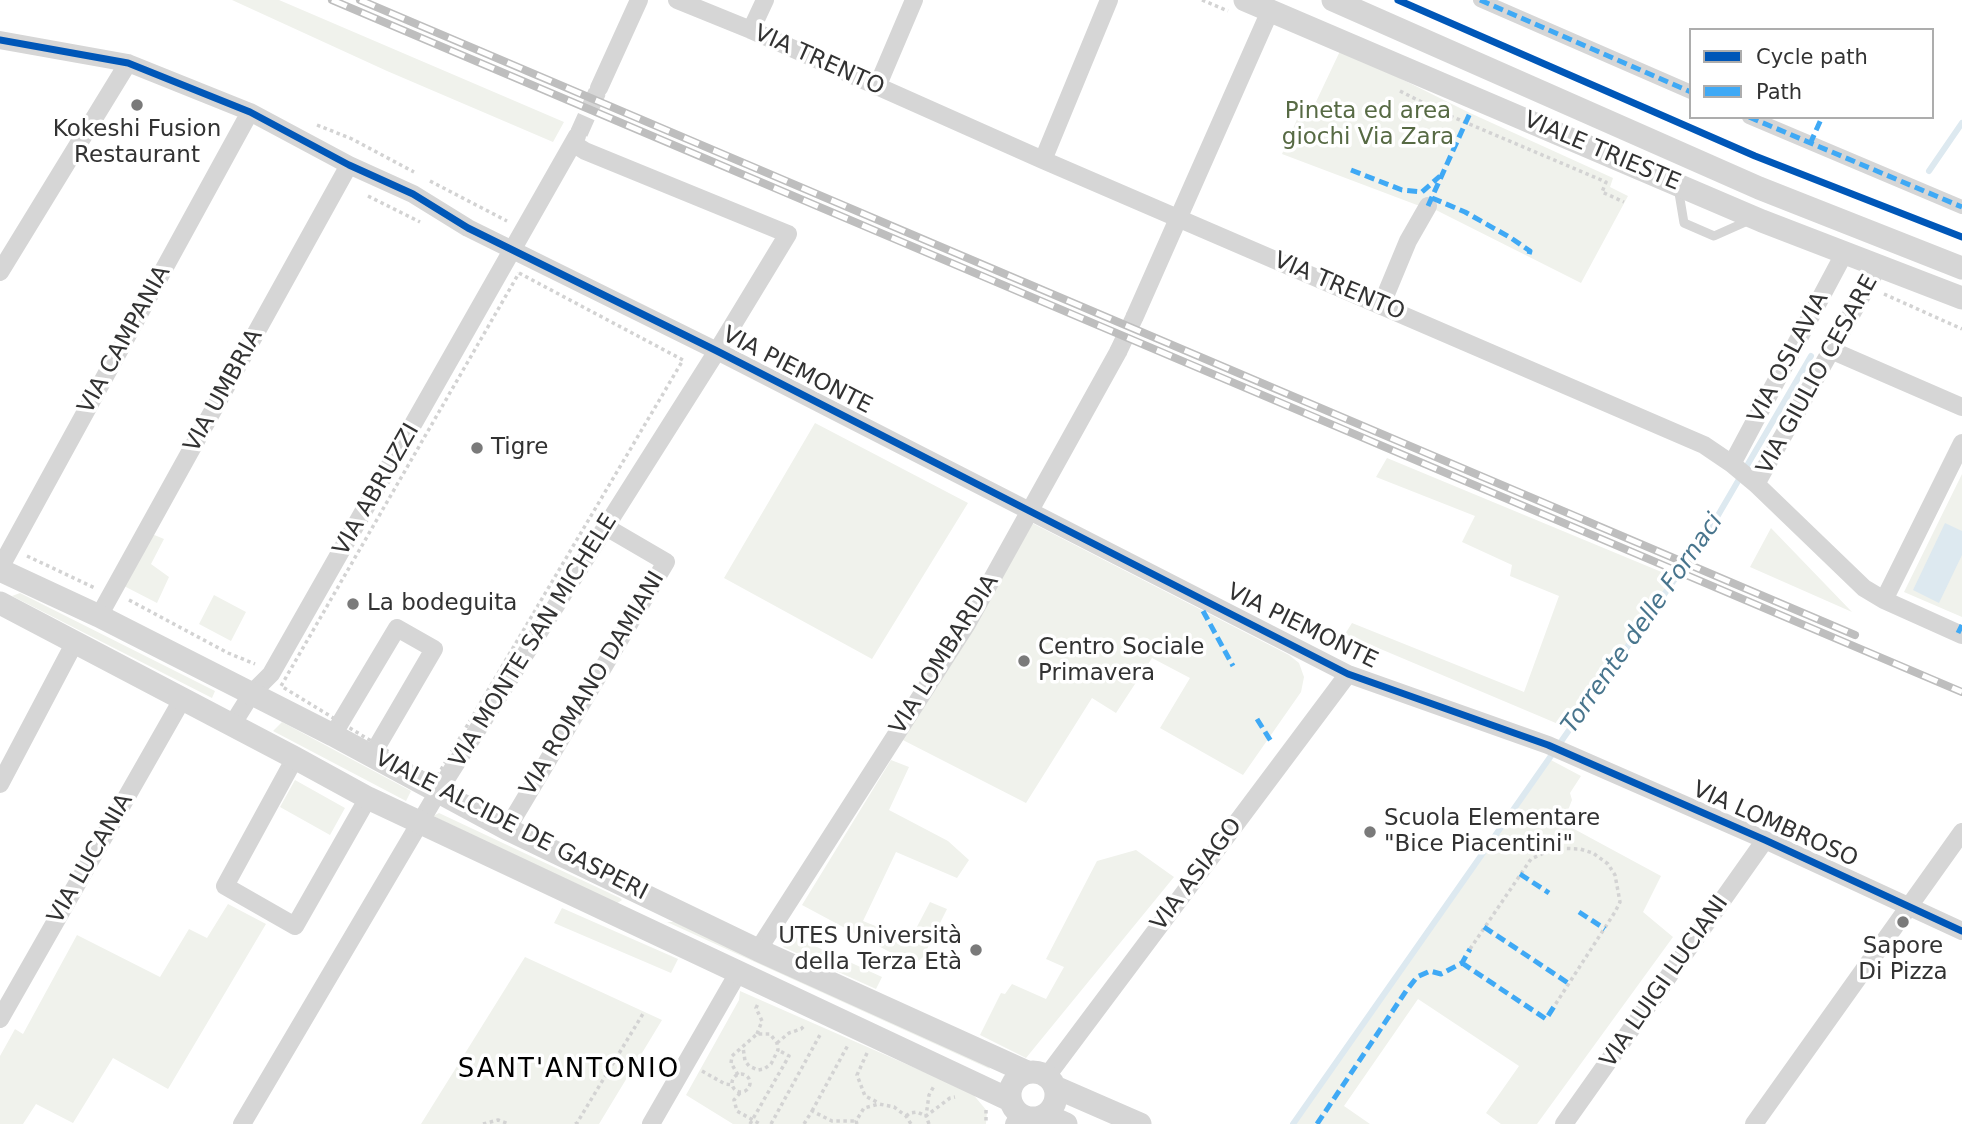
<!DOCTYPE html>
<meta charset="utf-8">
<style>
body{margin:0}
#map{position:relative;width:1962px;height:1124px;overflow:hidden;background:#fff;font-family:"DejaVu Sans",sans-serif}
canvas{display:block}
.legend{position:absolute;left:1689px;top:28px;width:245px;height:91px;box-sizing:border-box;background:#fff;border:2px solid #adadad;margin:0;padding:9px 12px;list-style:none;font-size:21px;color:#323232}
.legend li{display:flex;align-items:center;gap:14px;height:35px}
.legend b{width:35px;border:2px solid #adadad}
</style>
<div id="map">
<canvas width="1962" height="1124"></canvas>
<ul class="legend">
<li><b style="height:9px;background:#0057b8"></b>Cycle path</li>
<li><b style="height:9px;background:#3fa9f5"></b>Path</li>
</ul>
</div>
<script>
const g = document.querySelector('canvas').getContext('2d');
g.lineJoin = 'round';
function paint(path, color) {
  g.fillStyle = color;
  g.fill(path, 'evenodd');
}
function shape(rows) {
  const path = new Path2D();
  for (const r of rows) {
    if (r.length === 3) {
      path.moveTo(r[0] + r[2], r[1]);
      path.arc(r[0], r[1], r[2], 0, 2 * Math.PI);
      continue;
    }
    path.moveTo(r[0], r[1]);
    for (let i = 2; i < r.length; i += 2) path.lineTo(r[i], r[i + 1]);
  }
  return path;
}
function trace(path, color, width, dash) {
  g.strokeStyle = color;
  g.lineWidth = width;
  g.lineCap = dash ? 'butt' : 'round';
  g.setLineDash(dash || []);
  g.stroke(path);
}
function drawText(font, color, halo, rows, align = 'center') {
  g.font = font + ' "DejaVu Sans",sans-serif';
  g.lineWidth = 7;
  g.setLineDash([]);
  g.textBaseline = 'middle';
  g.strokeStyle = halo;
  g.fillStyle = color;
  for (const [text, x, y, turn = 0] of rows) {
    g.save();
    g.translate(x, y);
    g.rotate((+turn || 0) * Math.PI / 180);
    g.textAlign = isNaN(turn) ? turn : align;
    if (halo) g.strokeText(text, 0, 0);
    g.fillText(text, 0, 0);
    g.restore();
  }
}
paint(shape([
 [232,0,279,0,564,122,553,142,387,71],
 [1341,49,1470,113,1613,178,1610,187,1628,196,1581,283,1428,206,1417,205,1282,154,1301,110,1314,106],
 [815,423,968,503,872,659,724,578],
 [1387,458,1676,578,1570,729,1345,634,1352,623,1524,692,1559,596,1510,576,1512,565,1462,542,1475,516,1376,477],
 [1962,474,1962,617,1904,592],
 [1032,523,1289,655,1299,663,1304,677,1301,692,1243,775,1160,728,1190,678,1152,658,1116,713,1092,698,1026,803,895,736],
 [1771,528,1852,612,1750,567],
 [152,534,164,539,151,564,169,577,157,603,124,586],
 [20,593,215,691,212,698,12,596],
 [214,595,246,612,231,641,199,624],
 [282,722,411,791,406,801,273,731],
 [1549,759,1581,776,1570,793,1572,800,1563,823,1661,876,1643,912,1673,937,1537,1124,1501,1124,1486,1113,1519,1066,1418,999,1344,1106,1370,1124,1293,1124],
 [891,760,909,767,889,810,948,841,969,860,957,878,896,852,863,921,910,940,930,902,947,909,923,957,914,965,802,905],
 [295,780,345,808,330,835,280,807],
 [439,813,620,898,622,900,616,904,433,816],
 [1136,850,1174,877,1026,1058,980,1035,1001,993,1005,994,1012,984,1046,999,1064,967,1046,959,1097,861],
 [228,904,266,924,168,1089,113,1058,73,1123,36,1104,23,1124,0,1124,0,1056,15,1029,23,1034,77,935,160,977,189,929,207,938],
 [562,908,678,959,671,973,554,923],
 [667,922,674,922,987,1063,990,1069],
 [791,935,882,977,876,989,783,947],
 [525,957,662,1020,599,1124,421,1124],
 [740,991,972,1093,987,1111,986,1124,733,1124,686,1095,739,1000]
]), '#f0f2ec');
paint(shape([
 [1945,523,1962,531,1962,555,1939,603,1913,590]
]), '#dde9f0');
trace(shape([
 [1929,171,1962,123],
 [1293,1124,1710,529,1811,356]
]), '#dde9f0', 6);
trace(shape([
 [579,133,599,88],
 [1118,352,1135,316]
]), '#d6d6d6', 18, [18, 9]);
trace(shape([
 [1202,0,1228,11],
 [1400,91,1441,112,1606,182,1602,192,1624,202],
 [317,125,352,139,414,172],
 [430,181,507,221],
 [368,196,420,222],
 [519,273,683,360,435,780,281,686,519,273],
 [1884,294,1962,329],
 [27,556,95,588],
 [129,600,228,653,255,664],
 [1470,949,1531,859,1555,848,1580,849,1593,853,1608,864,1615,875,1620,902,1615,912,1555,1005],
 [757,1034,762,1021,756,1008,758,1004],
 [777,1043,789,1033,801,1029,804,1026],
 [867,1053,857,1075,865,1096,879,1103],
 [702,1071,725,1084,733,1085],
 [741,1083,9],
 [738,1075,731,1063,732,1056,757,1034,770,1034,777,1043,778,1050,771,1064,764,1069,758,1070,749,1066,745,1061,743,1047],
 [740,1093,734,1100,737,1111,760,1124],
 [986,1110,986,1124],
 [812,1111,848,1045],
 [906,1116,910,1113,917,1112,926,1116,950,1098,955,1097],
 [483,1124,498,1120,509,1124],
 [575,1124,577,1123,644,1012],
 [750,1124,789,1056,778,1050],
 [771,1124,821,1033],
 [804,1124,812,1111,832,1121,856,1121],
 [857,1124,856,1121,864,1108,879,1104,894,1107,906,1116,911,1124],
 [929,1124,926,1116,929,1095,934,1086]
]), '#d3d3d3', 3.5, [3.5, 3.5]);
trace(shape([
 [1678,187,1684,223,1714,236,1750,220]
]), '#d6d6d6', 9);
trace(shape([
 [1480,0,1691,92],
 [1749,117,1962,207]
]), '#d6d6d6', 14);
trace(shape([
 [677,0,751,30,1043,160,1704,445,1732,464,1756,484,1864,588,1884,600,1962,635],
 [751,30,765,0],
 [0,40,128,63,250,112,349,165,413,194,468,228,717,351,1348,674,1548,745,1765,840,1962,931],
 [877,87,914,0],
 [599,88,639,0],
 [1043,160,1109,0],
 [0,272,128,63],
 [1381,306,1408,241,1428,206],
 [1135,316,1270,11],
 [1833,351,1962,407],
 [1732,464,1845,252],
 [1756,484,1879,265],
 [0,568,250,112],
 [1884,600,1962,443],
 [99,616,349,165],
 [232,725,252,693,271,674,577,136],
 [333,735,397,628,434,649,372,755],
 [295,758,225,886,295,926,368,798],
 [0,784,75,642],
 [507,829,666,562,606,527],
 [758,950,967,624,1118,352],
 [0,1019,183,698],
 [1047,1076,1348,674],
 [242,1124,438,792,717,351,788,234,585,151,574,144],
 [651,1124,738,973],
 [1014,1124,1020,1115],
 [1564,1124,1765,840],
 [1754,1124,1962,832]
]), '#d6d6d6', 18);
trace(shape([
 [1245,0,1762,221,1962,298],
 [1333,0,1759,188,1962,268],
 [0,570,99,616,333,735,507,829,758,950,1027,1072],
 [0,603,295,758,368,798,1010,1100],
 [1033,1095,23],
 [1055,1087,1140,1124],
 [1046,1115,1066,1124]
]), '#d6d6d6', 23);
const rail = shape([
 [332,0,1962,692],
 [360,0,1855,635]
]);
trace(rail, '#bebebe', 8);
trace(rail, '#fff', 5, [16]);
trace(shape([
 [1480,0,1691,92],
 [1749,117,1962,207],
 [1810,144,1822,117],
 [1351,170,1402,190,1422,192,1440,176],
 [1432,198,1465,212,1511,238,1530,251,1528,258],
 [1428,206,1470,113],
 [1203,611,1233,666],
 [1958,633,1962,625],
 [1257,719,1272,743],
 [1520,874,1549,893],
 [1579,912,1605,929],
 [1484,927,1568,983],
 [1462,963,1546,1019,1555,1005],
 [1317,1124,1406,991,1417,977,1430,971,1441,974,1462,963,1470,949]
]), '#3fa9f5', 5, [10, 5]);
trace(shape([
 [1398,0,1755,156,1962,237],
 [0,40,128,63,250,112,349,165,413,194,468,228,717,351,1348,674,1548,745,1765,840,1962,931]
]), '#0057b8', 7);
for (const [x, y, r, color] of [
 [137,105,7,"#7a7a7a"],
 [477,448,7,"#7a7a7a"],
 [353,604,7,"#7a7a7a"],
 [1024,661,7,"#7a7a7a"],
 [1370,832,7,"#7a7a7a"],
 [1903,922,7,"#7a7a7a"],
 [976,950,7,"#7a7a7a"]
]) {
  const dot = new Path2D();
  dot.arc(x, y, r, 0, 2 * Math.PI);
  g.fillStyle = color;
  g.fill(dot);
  trace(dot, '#fff', 2.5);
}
drawText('23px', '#323232', '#fff', [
 ["VIA TRENTO",819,61,24],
 ["VIALE TRIESTE",1602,152,23],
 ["VIA TRENTO",1339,287,23],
 ["VIA CAMPANIA",125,340,-61],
 ["VIA OSLAVIA",1789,358,-62],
 ["VIA PIEMONTE",797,371,27],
 ["VIA GIULIO CESARE",1818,375,-61],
 ["VIA UMBRIA",224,391,-61],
 ["VIA ABRUZZI",377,490,-60],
 ["VIA PIEMONTE",1302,627,26],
 ["VIA MONTE SAN MICHELE",534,641,-58],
 ["VIA LOMBARDIA",945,655,-58],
 ["VIA ROMANO DAMIANI",593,684,-59],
 ["VIA LOMBROSO",1775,825,24],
 ["VIALE ALCIDE DE GASPERI",511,826,27],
 ["VIA LUCANIA",91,859,-60],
 ["VIA ASIAGO",1197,875,-53],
 ["VIA LUIGI LUCIANI",1665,982,-55]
]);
drawText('23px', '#576a44', '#fff', [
 ["Pineta ed area",1368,112],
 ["giochi Via Zara",1368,138]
]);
drawText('23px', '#323232', '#fff', [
 ["Kokeshi Fusion",137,130,"center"],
 ["Restaurant",137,156,"center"],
 ["Tigre",491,448],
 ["La bodeguita",367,604],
 ["Centro Sociale",1038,648],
 ["Primavera",1038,674],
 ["Scuola Elementare",1384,819],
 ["\"Bice Piacentini\"",1384,845],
 ["UTES Università",962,937,"right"],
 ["della Terza Età",962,963,"right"],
 ["Sapore",1903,947,"center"],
 ["Di Pizza",1903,973,"center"]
], 'left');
drawText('italic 24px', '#48758d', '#fff', [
 ["Torrente delle Fornaci",1643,624,-55]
]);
g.letterSpacing = '2px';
drawText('26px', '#000', '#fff', [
 ["SANT'ANTONIO",569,1070]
]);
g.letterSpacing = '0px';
</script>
